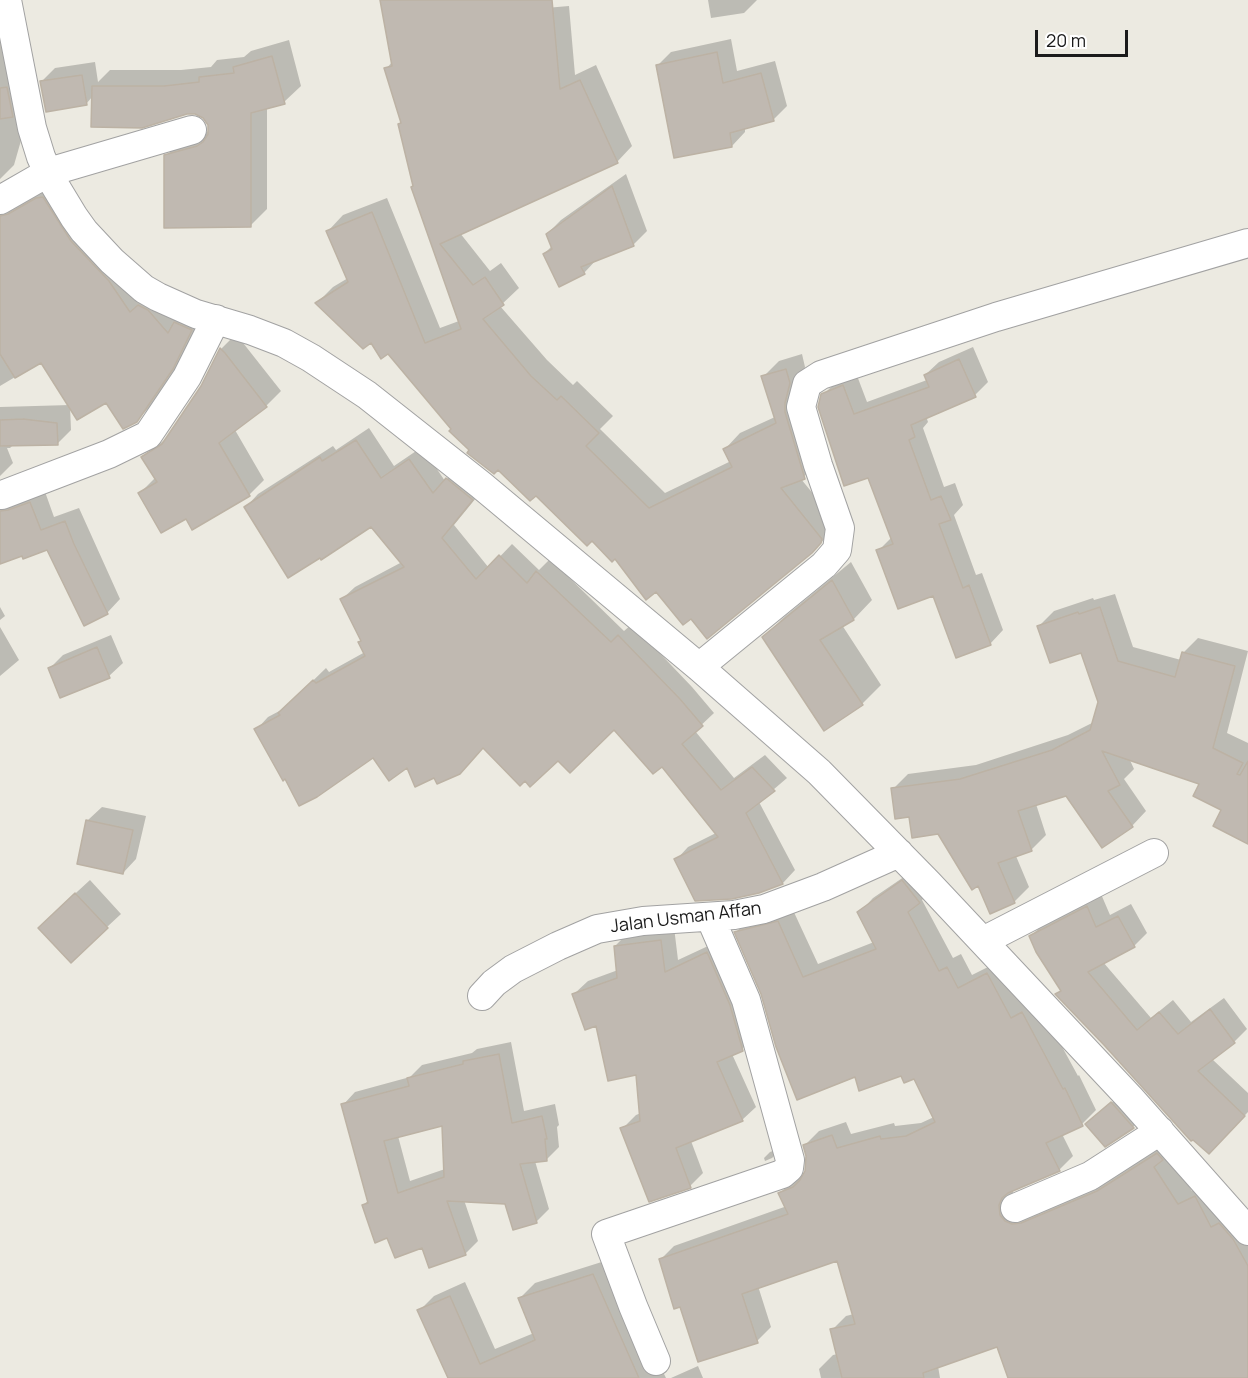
<!DOCTYPE html>
<style>
body{margin:0}
#map{position:relative;width:1248px;height:1378px;overflow:hidden;background:#eceae1;font-family:Manrope,sans-serif}
canvas{display:block}
.scale{position:absolute;left:1035px;top:30px;width:93px;height:27px;box-sizing:border-box;border:3px solid #1b1b1b;border-top:0;padding-left:8px;font-size:18px;line-height:21px;white-space:nowrap;color:#1b1b1b;-webkit-text-stroke:4px #fff;paint-order:stroke}
</style>
<div id="map">
<canvas width="1248" height="1378"></canvas>
<div class="scale">20 m</div>
</div>
<script>
const g = document.querySelector('canvas').getContext('2d');
g.lineJoin = 'round';
function paint(path, color) {
  g.fillStyle = color;
  g.fill(path, 'evenodd');
}
function shape(rows) {
  const path = new Path2D();
  for (const r of rows) {
    path.moveTo(r[0], r[1]);
    for (let i = 2; i < r.length; i += 2) path.lineTo(r[i], r[i + 1]);
  }
  return path;
}
function trace(path, color, width, dash) {
  g.strokeStyle = color;
  g.lineWidth = width;
  g.lineCap = dash ? 'butt' : 'round';
  g.setLineDash(dash || []);
  g.stroke(path);
}
function drawText(font, color, halo, rows, align = 'center') {
  g.font = font + ' Manrope,sans-serif';
  g.lineWidth = 6;
  g.setLineDash([]);
  g.textBaseline = 'middle';
  g.strokeStyle = halo;
  g.fillStyle = color;
  for (const [text, x, y, turn = 0] of rows) {
    g.save();
    g.translate(x, y);
    g.rotate((+turn || 0) * Math.PI / 180);
    g.textAlign = isNaN(turn) ? turn : align;
    if (halo) g.strokeText(text, 0, 0);
    g.fillText(text, 0, 0);
    g.restore();
  }
}
paint(shape([
 [0,0,28,116,14,165,0,179],
 [381,0,521,0,522,10,569,6,575,75,596,65,632,146,617,162,460,233,490,271,501,263,519,288,500,306,547,360,573,385,577,381,613,416,600,429,665,493,731,461,725,449,740,433,775,417,763,377,779,361,802,354,805,367,800,386,820,462,801,479,837,523,828,536,811,552,691,617,536,494,471,450,389,352,317,303,333,287,348,278,328,231,343,215,387,198,440,328,459,321,415,185,402,122,386,69,393,61],
 [708,0,757,0,744,13,711,18],
 [731,39,737,71,775,61,787,106,773,120,745,128,745,132,732,146,658,65,671,52],
 [289,40,301,86,284,102,267,107,267,209,250,226,166,156,183,139,209,131,209,124,204,117,196,112,93,96,86,104,41,82,55,68,95,62,98,82,110,70,181,70,211,67,217,60,244,57,251,51],
 [626,174,647,231,633,245,598,258,584,273,544,254,552,246,547,234,561,220],
 [55,183,84,227,204,316,186,354,150,407,136,421,106,401,70,406,71,430,57,444,13,445,10,448,7,448,13,463,0,476,0,407,70,405,42,361,0,386,0,202],
 [236,334,281,391,266,406,235,430,264,480,249,495,186,517,140,493,156,477,143,458,169,436,202,387,221,349],
 [973,347,988,382,975,395,926,416,928,422,923,428,944,487,955,483,963,505,954,515,976,575,982,573,1003,630,990,644,934,594,878,551,892,537,869,476,823,395,837,381,856,373,867,402,927,380,925,375,939,362],
 [369,428,394,466,422,447,445,481,459,467,485,487,454,525,489,568,512,544,539,570,550,559,624,631,632,624,692,687,714,713,695,731,734,778,765,755,787,778,759,802,795,870,783,883,759,892,676,860,688,847,716,833,662,765,614,728,558,759,484,747,435,776,374,756,256,730,268,717,285,708,326,668,329,672,365,652,362,641,342,599,355,587,402,562,371,525,246,507,258,494,333,446,336,450],
 [0,487,44,489,54,517,79,508,120,599,107,613,48,548,23,554,0,562],
 [851,562,872,600,854,619,842,625,881,685,862,704,824,728,764,637,783,618],
 [1115,594,1133,647,1181,660,1183,653,1198,638,1248,651,1227,733,1248,743,1248,834,1201,783,1129,758,1134,769,1124,779,1146,811,1132,826,1066,794,1036,804,1046,835,1031,850,1016,856,1029,887,1014,902,979,884,939,833,910,815,893,789,908,774,976,765,1068,735,1094,722,1099,702,1082,651,1039,626,1054,611,1093,598,1094,600],
 [0,607,5,616,0,620],
 [0,627,19,660,0,676],
 [111,635,123,663,109,676,61,696,49,669,63,655],
 [102,807,146,816,136,859,123,873,79,863,88,820],
 [917,868,933,888,922,900,953,958,961,954,972,975,1002,960,1036,999,1078,1076,1079,1075,1096,1110,1082,1124,1062,1134,1073,1156,1059,1170,1013,1189,1013,1200,1171,1140,1168,1153,1192,1191,1209,1183,1248,1227,1248,1378,1010,1378,998,1345,938,1366,940,1378,821,1378,819,1369,833,1355,838,1354,832,1330,846,1316,854,1314,838,1259,758,1286,771,1327,757,1341,681,1306,660,1260,674,1246,787,1206,780,1193,794,1179,805,1174,807,1156,805,1145,819,1131,846,1122,851,1134,894,1123,895,1126,921,1123,934,1117,915,1077,902,1074,855,1075,763,993,736,932,750,918,792,908,818,964,874,942,859,913,873,898],
 [90,880,121,914,107,927,53,914],
 [1101,894,1110,915,1131,904,1147,933,1134,946,1103,962,1151,1018,1173,1000,1191,1022,1224,998,1247,1029,1234,1042,1212,1059,1248,1093,1248,1112,1209,1152,1057,994,1062,990,1031,936,1044,923],
 [674,927,678,960,721,940,755,1036,742,1049,732,1054,756,1107,742,1120,691,1141,703,1173,690,1186,622,1129,636,1115,641,1113,637,1073,574,994,588,981,618,970,615,946,628,933],
 [511,1042,524,1111,555,1104,559,1125,557,1127,559,1147,546,1160,535,1161,549,1209,536,1222,506,1202,464,1200,478,1241,465,1254,423,1246,388,1236,363,1205,369,1200,343,1105,355,1092,410,1077,422,1065,472,1053,477,1049],
 [444,1124,445,1169,410,1181,398,1136],
 [1118,1097,1140,1120,1133,1127,1105,1145,1094,1118],
 [778,1149,778,1152,772,1158,765,1161,764,1158,770,1152],
 [608,1260,666,1378,449,1378,419,1311,434,1296,465,1282,495,1349,534,1333,520,1298,535,1283],
 [698,1366,703,1378,671,1378]
]), '#0003');
const building = shape([
 [380,0,552,0,560,89,580,80,618,163,440,244,473,285,485,277,504,305,483,319,531,376,557,400,561,396,599,433,586,446,649,508,732,467,723,449,776,423,761,376,786,369,790,383,785,403,785,412,805,479,781,488,822,539,821,543,812,553,707,639,691,619,683,625,656,592,646,600,615,559,612,562,592,541,587,546,536,496,530,501,498,470,494,474,467,453,469,450,449,431,451,429,388,354,381,359,371,343,363,349,315,303,348,282,326,231,372,212,425,343,461,329,411,187,413,186,398,124,401,123,384,68,392,66,380,0],
 [717,52,723,83,761,73,774,121,730,133,732,147,674,158,656,65,717,52],
 [272,56,285,104,251,113,251,227,164,228,164,155,197,146,203,142,208,134,208,125,203,118,195,114,187,114,142,128,91,127,92,86,164,86,199,82,199,77,234,73,233,67,272,56],
 [82,75,87,105,46,112,40,81,82,75],
 [7,87,13,117,0,119,0,88,7,87],
 [612,186,634,246,581,267,585,274,559,287,543,254,552,249,546,234,612,186],
 [43,197,71,241,109,281,130,312,138,305,148,310,168,333,174,322,192,330,173,369,137,422,123,429,106,403,77,420,41,363,15,378,0,354,0,216,8,214,36,198,43,197],
 [220,348,225,353,267,407,219,443,250,496,192,530,186,519,161,533,138,493,157,482,141,457,162,444,201,386,220,348],
 [959,359,976,397,911,425,915,437,909,440,931,500,941,496,951,520,939,524,963,588,969,585,991,645,956,658,933,596,898,609,876,550,893,544,868,478,844,486,818,407,821,394,843,385,854,414,929,387,924,375,959,359],
 [23,419,57,423,58,445,0,446,0,420,23,419],
 [356,440,381,478,409,459,433,493,446,478,473,500,442,538,476,579,499,555,527,583,536,571,611,642,618,635,680,699,703,726,682,744,721,790,752,767,775,791,746,813,783,884,759,893,732,899,695,901,674,859,718,837,662,767,653,774,614,730,570,773,558,761,530,787,525,781,520,786,483,748,460,774,437,784,434,778,415,787,407,768,389,781,373,758,317,797,299,806,285,779,283,781,254,729,280,715,278,713,313,680,316,683,365,656,358,642,361,641,340,599,404,567,371,527,321,560,320,558,288,578,244,507,320,457,322,461,356,440],
 [30,502,41,530,65,521,74,544,108,614,84,626,47,550,23,559,22,556,0,564,0,511,8,510,30,502],
 [832,580,854,620,820,640,863,705,824,731,762,637,832,580],
 [1100,607,1118,661,1175,677,1182,652,1235,666,1213,748,1243,763,1237,774,1240,775,1248,761,1248,844,1213,826,1221,810,1193,796,1199,784,1102,751,1120,785,1108,791,1133,827,1102,848,1066,796,1018,811,1032,851,998,863,1015,903,990,914,978,886,972,890,938,834,912,838,909,817,895,819,891,788,960,779,1052,750,1090,730,1098,702,1081,653,1050,663,1037,626,1078,612,1079,614,1100,607],
 [97,647,110,678,60,698,48,668,97,647],
 [86,820,133,830,123,874,77,864,86,820],
 [902,880,920,903,908,912,939,971,947,967,958,988,987,973,1011,1018,1022,1012,1063,1089,1065,1088,1083,1126,1046,1143,1060,1171,1008,1193,1002,1198,999,1205,1000,1215,1005,1221,1012,1224,1021,1223,1097,1191,1157,1153,1163,1160,1154,1167,1178,1204,1195,1196,1211,1227,1219,1223,1233,1239,1248,1266,1248,1378,1008,1378,997,1347,923,1373,924,1378,842,1378,830,1329,855,1324,837,1261,742,1294,758,1343,698,1362,680,1307,674,1309,659,1259,788,1214,778,1193,793,1187,800,1180,805,1171,806,1156,803,1145,832,1135,837,1148,880,1136,881,1139,906,1136,935,1122,914,1079,904,1083,901,1076,859,1091,855,1077,797,1100,776,1047,761,994,734,932,778,921,803,977,876,949,857,912,902,880],
 [75,893,108,928,71,963,38,928,75,893],
 [1087,906,1096,927,1118,916,1135,947,1088,972,1137,1030,1159,1012,1178,1034,1210,1009,1235,1043,1198,1071,1245,1116,1209,1154,1193,1140,1191,1141,1104,1045,1055,994,1061,991,1036,952,1029,936,1087,906],
 [661,940,665,972,707,952,730,1005,743,1051,717,1062,743,1121,676,1148,691,1188,649,1202,620,1128,640,1121,636,1075,608,1081,596,1026,585,1030,572,994,617,978,614,946,661,940],
 [499,1054,512,1123,542,1116,547,1139,545,1139,547,1161,520,1164,537,1223,513,1230,505,1204,447,1201,466,1255,429,1268,422,1248,395,1258,387,1238,375,1243,362,1205,368,1203,341,1104,409,1086,407,1078,463,1064,463,1061,499,1054],
 [442,1126,444,1177,398,1193,384,1141,442,1126],
 [1111,1102,1134,1128,1105,1147,1085,1124,1111,1102],
 [593,1274,639,1378,448,1378,417,1310,450,1296,480,1364,535,1340,518,1298,593,1274]
]);
paint(building, '#c0b9b1');
trace(building, '#bcb2a4', 1.5);
const street = shape([
 [7,0,32,128,41,157,51,179,74,217,84,231,112,261,144,289,158,297,196,314,250,330,284,343,311,358,367,395,481,485,699,667,819,772,928,883,1130,1098,1248,1231],
 [0,200,49,172,192,130],
 [2,495,109,454,148,435,187,377,216,319],
 [699,667,824,565,837,550,840,528,818,465,801,407,807,384,821,375,996,317,1248,243],
 [983,941,1154,853],
 [482,996,494,983,513,969,558,946,597,929,643,921,734,915,764,909,823,887,899,853],
 [1015,1208,1090,1176,1160,1131],
 [656,1361,633,1306,606,1234,782,1174,789,1168,790,1160,746,1000,710,917]
]);
trace(street, '#a2a2a2', 30);
trace(street, '#fff', 28);
drawText('18px', '#1b1b1b', '#fff', [
 ["Jalan Usman Affan",686,918,-7]
]);
</script>
